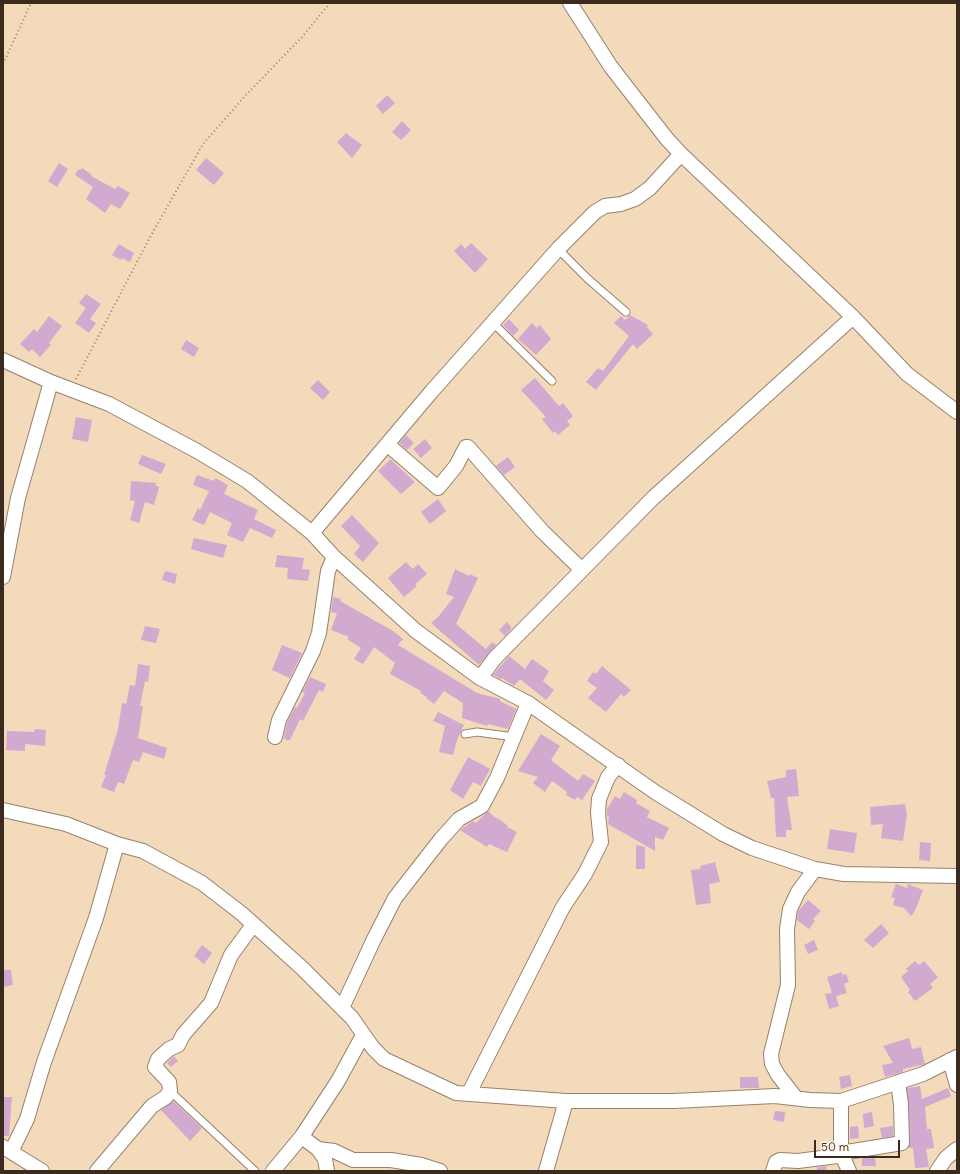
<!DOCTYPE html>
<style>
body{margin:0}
#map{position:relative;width:960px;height:1174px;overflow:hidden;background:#f2dabb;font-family:Delius,sans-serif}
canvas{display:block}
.frame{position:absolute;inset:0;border:4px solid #3b2a1e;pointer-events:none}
.scale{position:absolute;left:814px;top:1140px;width:86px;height:18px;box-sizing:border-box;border:2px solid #3b2a1e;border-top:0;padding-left:5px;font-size:12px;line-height:14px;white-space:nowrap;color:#3b2a1e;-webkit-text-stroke:3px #fcf5e5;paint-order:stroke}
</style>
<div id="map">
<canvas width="960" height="1174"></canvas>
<div class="frame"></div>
<div class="scale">50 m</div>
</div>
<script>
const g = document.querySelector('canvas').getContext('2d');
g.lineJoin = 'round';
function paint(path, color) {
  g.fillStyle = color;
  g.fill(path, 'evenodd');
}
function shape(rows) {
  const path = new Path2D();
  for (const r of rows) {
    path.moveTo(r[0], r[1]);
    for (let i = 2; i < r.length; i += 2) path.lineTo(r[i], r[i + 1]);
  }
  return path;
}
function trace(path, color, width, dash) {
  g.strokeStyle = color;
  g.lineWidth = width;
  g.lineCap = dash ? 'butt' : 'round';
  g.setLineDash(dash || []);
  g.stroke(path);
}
paint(shape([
 [387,95,395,103,383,114,376,106],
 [402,121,411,130,401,140,392,132],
 [346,133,362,145,352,158,337,142],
 [206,158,224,173,214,185,196,170],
 [59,163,68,169,57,187,48,181],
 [82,168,92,175,91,176,115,189,118,186,130,193,120,209,111,204,105,213,86,199,93,187,75,175,78,169,80,170],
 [471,243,488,259,475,273,454,251,461,244,465,249],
 [119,244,134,253,130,262,122,258,121,260,112,255],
 [86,294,101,304,90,319,96,323,89,333,75,323,86,308,79,303],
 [630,315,648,325,647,327,653,334,637,349,633,344,596,390,586,382,598,368,603,371,629,336,614,323,621,316,625,320],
 [49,316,62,326,49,343,51,345,40,357,32,349,29,352,20,344,34,329,37,332],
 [509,319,519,330,513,336,503,325],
 [532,323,537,328,540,325,551,339,536,355,518,339],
 [186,340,199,348,194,357,181,349],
 [535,378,559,406,563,403,573,416,567,421,570,425,558,435,555,431,553,433,542,419,546,417,521,390],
 [318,380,330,392,323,400,310,388],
 [76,417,92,420,88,442,72,439],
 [406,435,414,443,407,450,399,443],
 [425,439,432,448,421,458,413,449],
 [142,455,166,464,161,474,138,464],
 [388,457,415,482,401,494,378,471,391,459],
 [508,457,515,467,504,475,496,466],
 [197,475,214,481,215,478,228,485,224,494,258,510,254,519,276,530,272,538,250,528,243,542,227,535,232,523,210,512,204,525,192,520,198,508,200,510,209,491,193,485],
 [131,481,157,483,155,485,159,487,154,505,145,502,139,523,130,520,135,501,130,500],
 [438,499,446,511,430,524,421,512],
 [352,515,379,543,363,562,354,554,360,546,341,526],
 [194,538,227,545,223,558,191,549],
 [277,555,304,558,302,569,310,570,308,581,287,579,288,568,275,567],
 [406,562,413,569,418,564,427,574,415,584,417,586,404,597,388,578],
 [455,569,469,576,470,574,478,578,456,624,486,649,492,642,496,645,479,665,431,623,438,617,454,597,446,594],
 [165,571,177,574,175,584,162,580],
 [333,597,341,599,340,601,393,631,403,639,398,645,477,693,500,699,500,701,516,709,508,729,488,724,487,726,462,718,463,703,444,691,434,704,426,698,427,697,420,693,421,691,390,674,395,663,374,647,363,664,354,659,361,648,347,639,349,637,331,630,337,613,331,612],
 [507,622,511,627,511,629,505,636,499,630],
 [145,626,160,629,156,643,141,640],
 [282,645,302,653,290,678,272,670],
 [509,656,525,669,532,659,549,671,543,681,554,690,546,700,520,679,514,686,502,678,501,679,493,675],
 [138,664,150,666,148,682,145,681,140,706,143,706,138,738,167,748,164,759,143,752,139,762,133,760,124,784,118,782,114,792,101,787,106,775,104,775,118,729,122,703,126,704,130,685,135,686],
 [602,666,631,690,624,697,621,694,606,712,588,698,597,688,587,681,593,672,596,674],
 [310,677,326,684,323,692,319,690,303,721,300,719,290,740,286,740,284,738,287,723,295,707,297,708,305,693,302,692],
 [438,712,464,725,457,740,453,755,439,752,445,726,433,721],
 [35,729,46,730,45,746,25,744,25,751,6,750,7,731,34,732],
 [541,734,560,746,551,760,578,781,583,774,595,781,582,800,577,797,575,800,566,795,567,792,552,781,545,792,533,783,538,777,518,771],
 [468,757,490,769,481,786,473,782,463,799,450,790],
 [796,769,799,796,787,797,792,830,786,830,786,837,776,837,774,798,771,798,767,781,786,777,786,770],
 [624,792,637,800,636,803,650,811,647,817,669,828,663,840,655,837,655,851,608,824,609,817,607,816,607,809,615,796,620,799],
 [905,804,907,815,903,841,881,838,883,824,871,825,870,807],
 [488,811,497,819,498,818,508,826,507,827,517,832,507,852,489,844,487,847,460,830,473,821,476,823],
 [830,829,857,833,854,853,827,849],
 [920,842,931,843,930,861,919,860],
 [636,845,645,847,645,869,636,869],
 [715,862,720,882,709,884,711,903,696,905,691,870,701,869,700,866],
 [896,884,907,888,908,884,923,890,915,911,911,916,904,908,893,905,895,898,891,897],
 [808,900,821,911,813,919,815,921,809,929,797,920,798,911],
 [881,924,889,933,873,948,864,940],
 [814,940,818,950,808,954,804,945],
 [202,945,212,953,204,964,194,956],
 [915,961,919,965,924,961,938,977,930,984,933,988,915,1001,908,992,910,990,901,977,908,971,906,969],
 [3,970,11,970,13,985,3,987],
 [842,972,842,975,846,974,849,982,844,984,847,993,836,996,839,1006,829,1009,825,994,832,993,827,977],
 [909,1038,912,1049,921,1047,925,1064,903,1069,903,1072,885,1077,882,1065,893,1063,883,1046],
 [174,1056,178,1061,171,1067,167,1063],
 [850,1075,852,1086,841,1089,839,1077],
 [740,1077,758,1077,759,1088,740,1088],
 [920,1086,922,1099,948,1088,951,1096,925,1107,927,1129,931,1129,934,1148,926,1149,929,1167,915,1168,913,1148,908,1148,910,1143,907,1088],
 [3,1097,12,1097,9,1136,3,1136],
 [173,1101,202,1128,190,1141,161,1110],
 [775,1111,785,1112,784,1122,773,1120],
 [872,1112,874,1126,864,1128,863,1114],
 [858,1126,859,1138,850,1139,850,1127],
 [893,1126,893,1136,882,1138,880,1128],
 [875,1156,876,1166,862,1166,862,1158],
 [827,1166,826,1171,817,1171,817,1167]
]), '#d3aacf');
const lane = shape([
 [558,249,588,279,626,312],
 [493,323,552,381],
 [465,734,477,732,514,737],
 [170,1091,255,1171]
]);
const street = shape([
 [570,3,611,67,667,139,681,154,853,317,907,374,957,412],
 [3,360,51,382,109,404,197,451,247,481,312,533,334,557,416,631,480,678,528,703,655,792,723,834,752,848,815,869,844,874,957,876],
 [387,444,438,488,456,466,466,447,468,447,542,531,582,570],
 [312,533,432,391,558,249,595,212,605,206,621,204,635,199,650,188,681,154],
 [3,577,18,498,51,382],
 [480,678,495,658,653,498,853,317],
 [275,737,279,720,313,651,319,633,328,571,334,557],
 [3,810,66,824,117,844,143,851,202,883,241,913,302,968,352,1018,373,1048,384,1059,456,1093,566,1101,674,1101,775,1096,810,1100,841,1101,923,1074,957,1057],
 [342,1008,374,939,395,898,441,839,459,819,482,806,497,778,528,703],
 [950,1060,957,1085],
 [469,1093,563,907,585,874,601,842,598,813,599,799,608,777,618,765],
 [796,1098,778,1075,772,1064,771,1054,788,985,787,929,790,909,798,892,815,869],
 [841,1101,841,1153,849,1171],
 [302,1137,318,1149,325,1159,327,1171],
 [3,1147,42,1171],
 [318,1149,334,1151,353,1160,391,1160,421,1165,440,1171],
 [11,1152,27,1119,44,1062,96,918,117,844],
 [97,1171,152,1106,166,1097,170,1091,169,1082,155,1067,158,1059,169,1049,178,1045,183,1035,211,1003,231,955,253,925],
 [273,1171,302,1136,338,1081,363,1035],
 [546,1171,566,1101],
 [773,1171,776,1162,780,1160,798,1161,837,1156,841,1153,902,1143,901,1104,898,1082],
 [937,1171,946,1158,957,1149]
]);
trace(lane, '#96826c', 9);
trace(street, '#96826c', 16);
trace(shape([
 [3,64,31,3],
 [76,379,149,239,203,144,246,95,302,37,330,3]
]), '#96826c', 2, [1, 3]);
trace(lane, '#fff', 7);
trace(street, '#fff', 14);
</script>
